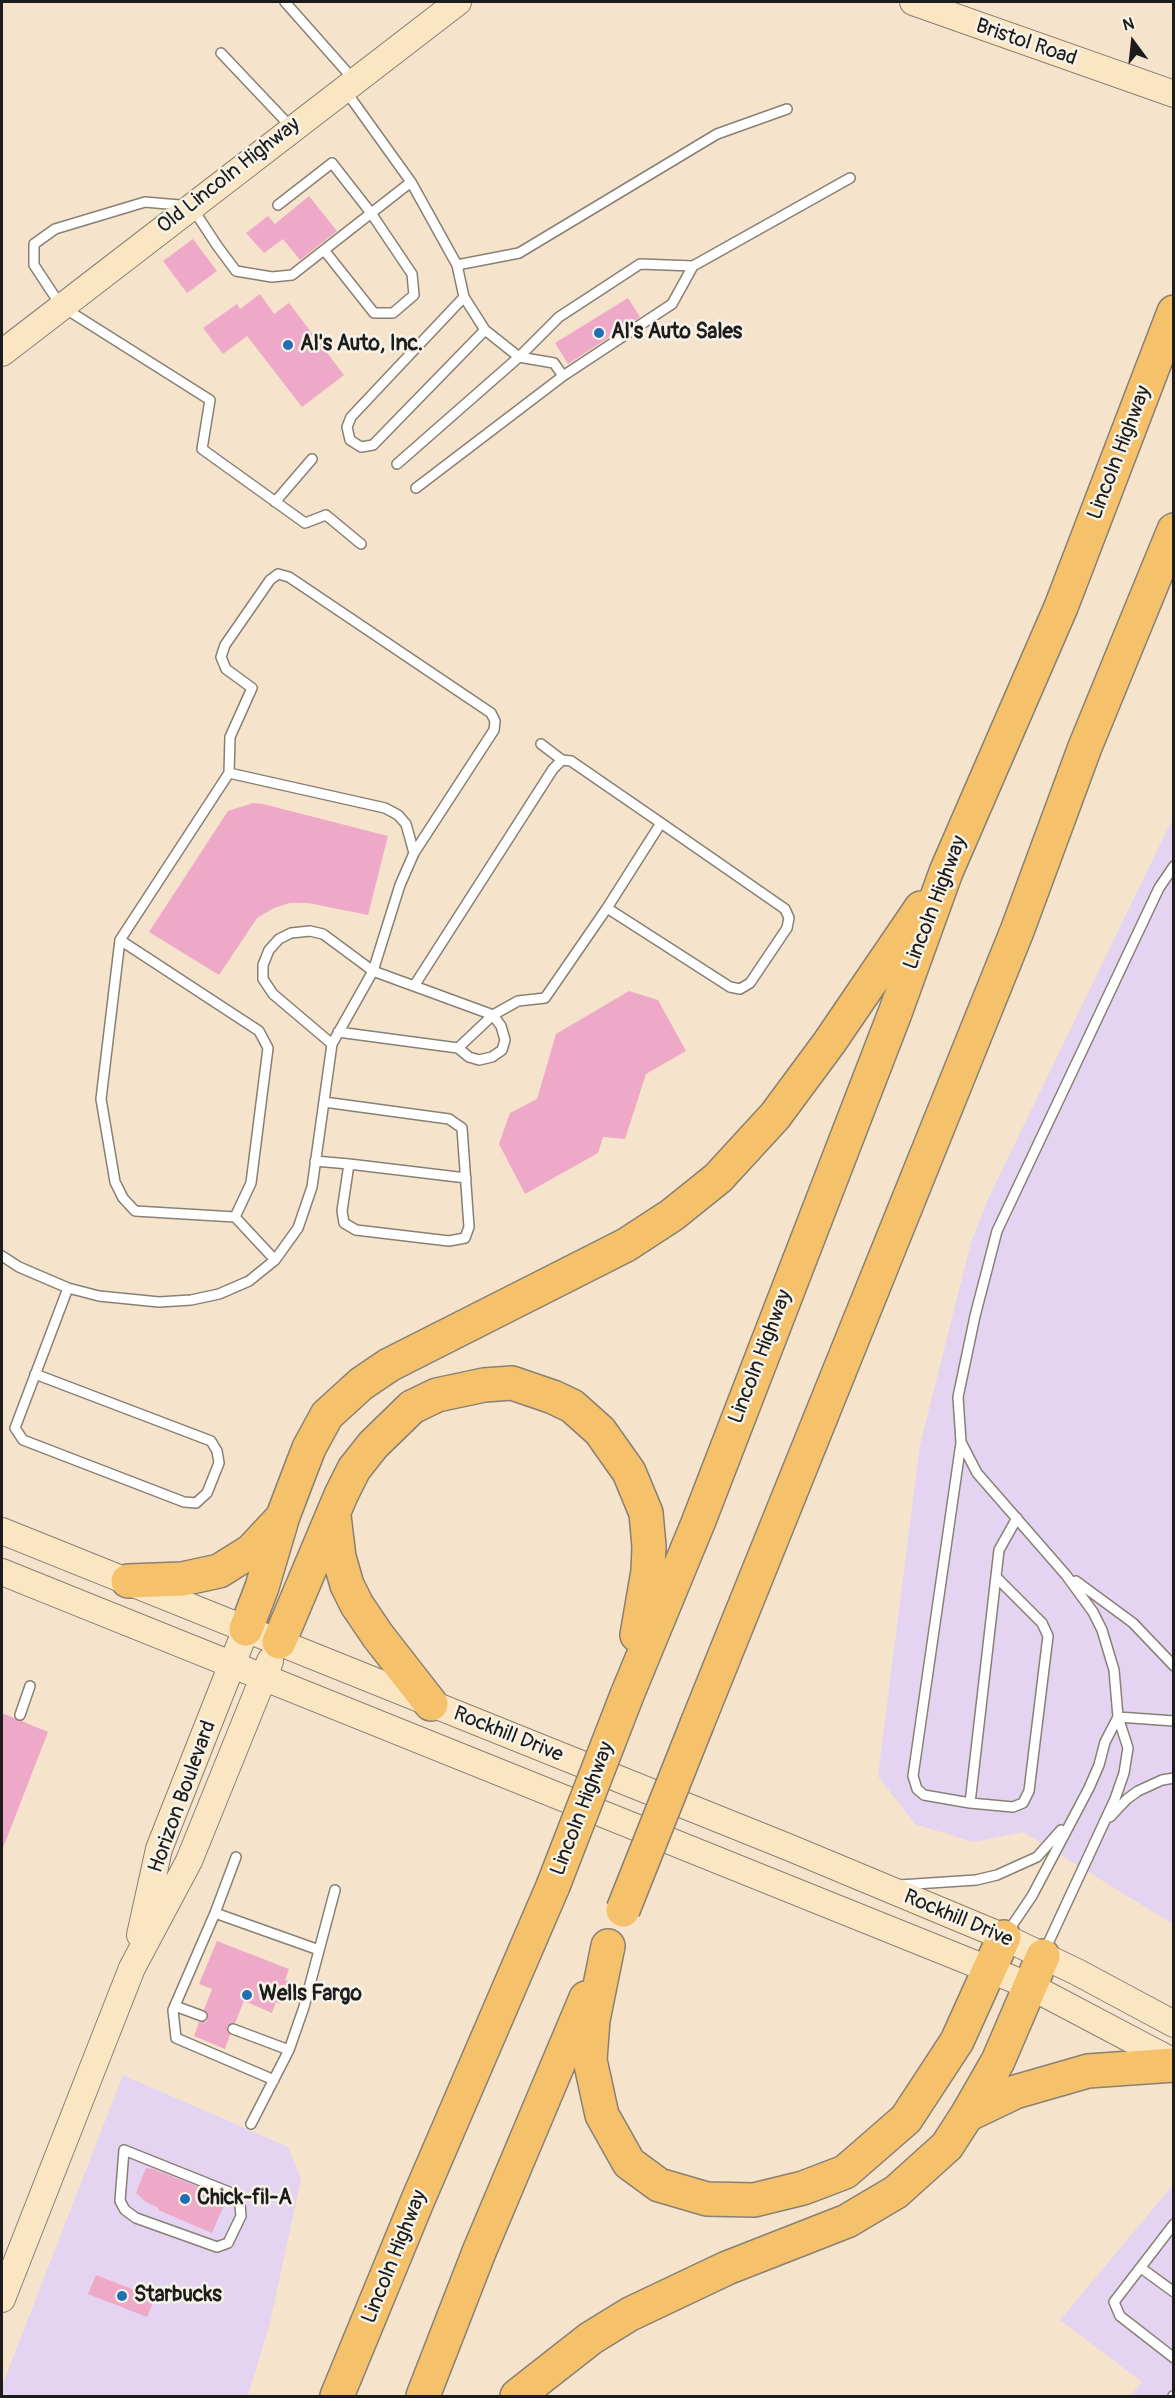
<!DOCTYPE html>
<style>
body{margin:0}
#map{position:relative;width:1175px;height:2398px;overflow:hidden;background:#f5e3cc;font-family:Pangolin,sans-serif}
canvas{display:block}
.frame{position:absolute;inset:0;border:3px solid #1c1c1c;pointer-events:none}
.north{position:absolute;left:1103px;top:12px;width:60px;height:60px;-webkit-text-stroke:4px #f7f3e8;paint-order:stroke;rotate:345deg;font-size:16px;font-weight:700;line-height:24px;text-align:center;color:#1c1c1c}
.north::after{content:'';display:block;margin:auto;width:21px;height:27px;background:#1c1c1c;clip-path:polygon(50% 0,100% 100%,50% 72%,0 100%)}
</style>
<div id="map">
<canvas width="1175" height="2398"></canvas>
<div class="frame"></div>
<div class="north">N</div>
</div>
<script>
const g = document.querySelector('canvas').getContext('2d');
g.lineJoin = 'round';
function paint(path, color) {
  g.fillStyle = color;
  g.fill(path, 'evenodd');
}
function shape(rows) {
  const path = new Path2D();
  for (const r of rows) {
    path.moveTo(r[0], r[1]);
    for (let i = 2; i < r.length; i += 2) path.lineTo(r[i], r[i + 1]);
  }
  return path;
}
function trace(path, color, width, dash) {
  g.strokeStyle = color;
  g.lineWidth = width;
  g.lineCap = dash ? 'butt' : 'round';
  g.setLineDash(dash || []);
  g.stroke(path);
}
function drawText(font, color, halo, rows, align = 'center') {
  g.font = font + ' Pangolin,sans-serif';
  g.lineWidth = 5;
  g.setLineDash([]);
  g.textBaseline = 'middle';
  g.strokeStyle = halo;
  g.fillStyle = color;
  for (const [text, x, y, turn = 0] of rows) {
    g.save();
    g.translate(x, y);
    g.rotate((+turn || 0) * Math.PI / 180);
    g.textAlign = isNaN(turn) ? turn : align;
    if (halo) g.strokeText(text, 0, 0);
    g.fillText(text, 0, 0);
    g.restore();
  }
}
paint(shape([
 [1173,820,1173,1924,1023,1832,973,1842,915,1824,878,1776,920,1445,971,1243,988,1199,1170,824],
 [123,2075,288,2147,301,2179,270,2322,248,2396,2,2396,2,2386],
 [1173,2185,1173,2396,1130,2396,1142,2382,1060,2320]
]), '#e4d3f1');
paint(shape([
 [309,196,337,231,300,260,283,239,264,253,246,233,268,216,275,224],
 [193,239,217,271,187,293,163,261],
 [260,294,274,314,289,303,344,375,302,407,247,336,223,354,203,328,237,304,240,309],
 [628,298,640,317,568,364,555,343],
 [253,803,263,804,388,836,368,915,308,903,290,903,274,908,257,918,219,975,149,932,228,811],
 [629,991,658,1000,686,1051,646,1074,625,1139,603,1137,598,1153,525,1194,499,1144,510,1113,537,1099,556,1034],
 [2,1713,48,1732,3,1848,2,1848],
 [217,1941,289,1969,285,1980,288,1981,280,2004,276,2002,272,2013,244,2001,235,2023,227,2026,227,2031,230,2035,225,2049,194,2036,199,2022,206,2022,208,2018,204,2010,212,1989,199,1984],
 [146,2168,153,2169,227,2198,212,2233,158,2210,159,2208,146,2202,136,2193],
 [96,2275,155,2298,147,2317,88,2294]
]), '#eea9c8');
const lane = shape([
 [285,2,354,80],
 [221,53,292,128],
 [345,90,411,182,292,275,272,277,236,271,218,247,191,206,145,202,55,229,34,244,34,265,61,306,210,400,202,449,305,523,326,515,361,544],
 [411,182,457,265,464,297,485,330,519,357,554,363,563,376,672,304,693,266,850,178],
 [278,205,332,163,371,213,412,274,414,295,393,313,374,313,324,250],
 [457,265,519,253,717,134,787,109],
 [464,297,351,417,347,427,350,440,361,447,373,445,485,330],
 [397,464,519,357,559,317,640,264,693,266],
 [416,488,563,376],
 [275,502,312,459],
 [541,744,562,760],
 [229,773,385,808,398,815,406,824,414,853],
 [607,908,661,823],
 [120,940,101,1099,115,1182,123,1198,135,1211,235,1217],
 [338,1032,458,1048,469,1057,479,1060,492,1057,502,1050,505,1040,501,1026,493,1015,458,1048],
 [332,1044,273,994,263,979,263,965,269,950,279,939,291,933,310,931,323,934,373,971,493,1015,518,1001,545,998,607,908,730,987,740,989,750,983,787,928,789,918,785,909,661,823,571,761,562,760,553,769,414,986],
 [315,1161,349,1164,342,1211,344,1223,356,1230,449,1241,465,1238,469,1227,462,1128,449,1119,324,1102],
 [349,1164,466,1178],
 [2,1256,19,1267,68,1288,99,1296,159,1302,191,1300,219,1294,249,1281,275,1260,298,1228,312,1187,332,1044,373,971,400,885,414,853,494,730,495,721,491,713,289,577,278,574,270,580,225,645,221,657,226,669,252,688,230,737,229,773,120,940,259,1031,268,1048,251,1183,235,1217,275,1260],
 [35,1374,211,1441,217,1451,219,1463,207,1493,196,1503,184,1502,23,1440,15,1428,68,1288],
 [961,1443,913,1776,917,1789,924,1795,970,1803,999,1550,1017,1518],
 [1076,1581,1133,1623,1174,1666],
 [20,1715,30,1686],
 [1118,1717,1174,1721],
 [970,1803,1013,1807,1023,1803,1029,1791,1048,1636,1042,1623,996,1577],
 [1110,1817,1127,1799,1138,1791,1162,1780,1174,1778],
 [236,1857,215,1913,173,2010,176,2038,274,2080],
 [900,1885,976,1880,997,1875,1037,1857,1061,1830],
 [215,1913,319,1950],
 [1007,1933,1032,1896,1089,1788,1099,1765,1105,1742,1118,1717],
 [1044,1952,1115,1799,1124,1773,1128,1748,1118,1717,1114,1670,1102,1630,1093,1612,1066,1575,977,1473,961,1442,958,1397,975,1316,997,1231,1159,888,1174,866],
 [175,2006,202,2016],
 [233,2029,289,2050],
 [251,2124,289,2050,304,2007,335,1890],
 [124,2150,234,2194,240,2205,241,2216,228,2243,217,2247,136,2218,125,2210,120,2201,124,2150],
 [1174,2224,1114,2302,1120,2316,1174,2358],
 [1141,2268,1174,2292],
 [1173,2396,1174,2396]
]);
const secondary = shape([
 [913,2,1174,94],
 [2,353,458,2],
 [2,1531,788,1847,1004,1937,1077,1972,1174,2024],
 [2,1572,1030,1986,1174,2062],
 [140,1935,159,1849,246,1629],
 [2,2299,132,1968,189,1861,270,1661]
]);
const highway = shape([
 [334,1516,339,1557,347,1585,357,1605,378,1636,431,1704],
 [128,1581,182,1579,219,1571,251,1551,280,1520],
 [246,1629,262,1587,283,1516,299,1474,309,1448,327,1415,361,1384,389,1365,626,1245,672,1215,718,1178,775,1116,829,1043,921,908],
 [279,1642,341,1495,354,1469,373,1445,412,1407,437,1395,484,1385,512,1383,553,1397,572,1406,600,1431,629,1472,646,1513,649,1546,648,1571,637,1635],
 [627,1695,698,1523,895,1013,946,872,1061,607,1174,312],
 [697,1724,1017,931,1085,747,1174,530],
 [608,1946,593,2020,590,2060,602,2115,629,2163,659,2185,707,2199,754,2200,803,2188,845,2172,906,2119,957,2041,1004,1937],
 [967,2115,1015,2092,1088,2071,1174,2065],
 [337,2396,417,2202,553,1886],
 [423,2396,479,2252,586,1998],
 [517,2396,591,2338,630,2314,727,2268,847,2221,896,2192,947,2146,967,2115,998,2061,1043,1956]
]);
trace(lane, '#888074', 12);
trace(secondary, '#888074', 28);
trace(highway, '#888074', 36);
trace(lane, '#fff', 9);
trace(secondary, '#fbe6c4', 26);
trace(highway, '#f5c16b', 33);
const highwayBridge = shape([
 [553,1886,627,1695],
 [623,1910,697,1724]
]);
trace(highwayBridge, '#888074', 36, []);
trace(highwayBridge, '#f5c16b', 33);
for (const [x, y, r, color] of [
 [599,333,6,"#1f6fb2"],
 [288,345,6,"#1f6fb2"],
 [247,1995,6,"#1f6fb2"],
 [185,2199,6,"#1f6fb2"],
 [122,2296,6,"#1f6fb2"]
]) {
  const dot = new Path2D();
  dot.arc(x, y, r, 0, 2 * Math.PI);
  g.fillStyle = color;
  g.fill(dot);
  trace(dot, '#f7f3e8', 2);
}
drawText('21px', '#1c1c1c', '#f7f3e8', [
 ["Bristol Road",1026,43,19],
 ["Old Lincoln Highway",229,176,-38],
 ["Lincoln Highway",1120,453,-69],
 ["Lincoln Highway",936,903,-69],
 ["Lincoln Highway",761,1357,-69],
 ["Rockhill Drive",508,1735,22],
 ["Horizon Boulevard",183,1797,-70],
 ["Lincoln Highway",583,1809,-69],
 ["Rockhill Drive",958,1919,23],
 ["Lincoln Highway",395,2257,-68]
]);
drawText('bold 21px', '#1c1c1c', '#f7f3e8', [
 ["Al's Auto Sales",611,333],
 ["Al's Auto, Inc.",300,345],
 ["Wells Fargo",259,1995],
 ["Chick-fil-A",197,2199],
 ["Starbucks",134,2296]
], 'left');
</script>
